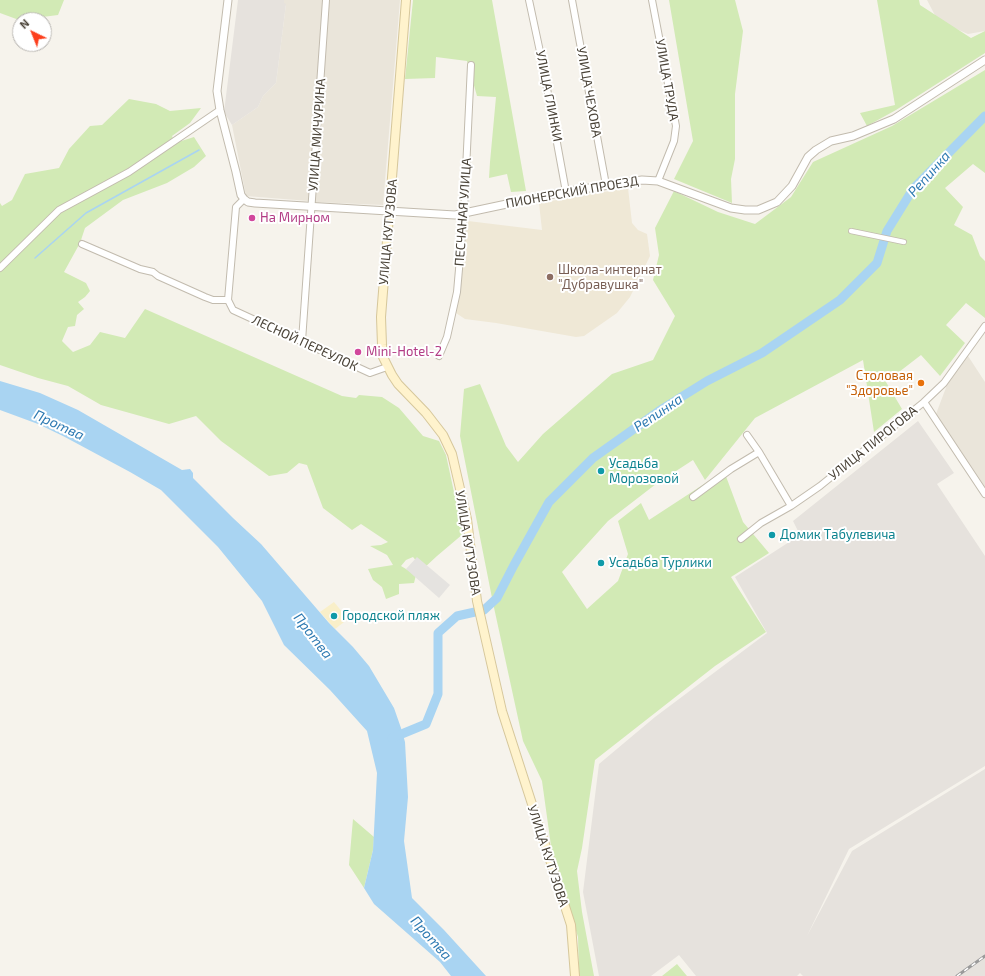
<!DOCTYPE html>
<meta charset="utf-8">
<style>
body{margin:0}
#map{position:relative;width:985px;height:976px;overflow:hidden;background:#f6f3ec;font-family:"Exo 2",sans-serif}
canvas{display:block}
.north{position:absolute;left:12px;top:12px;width:40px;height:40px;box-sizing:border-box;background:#fff;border:1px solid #b7b4b0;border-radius:50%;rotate:317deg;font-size:11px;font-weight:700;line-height:16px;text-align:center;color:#4b4439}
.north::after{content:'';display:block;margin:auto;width:14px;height:18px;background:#fc3f1d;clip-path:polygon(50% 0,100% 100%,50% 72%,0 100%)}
</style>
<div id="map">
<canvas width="985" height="976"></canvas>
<div class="north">N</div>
</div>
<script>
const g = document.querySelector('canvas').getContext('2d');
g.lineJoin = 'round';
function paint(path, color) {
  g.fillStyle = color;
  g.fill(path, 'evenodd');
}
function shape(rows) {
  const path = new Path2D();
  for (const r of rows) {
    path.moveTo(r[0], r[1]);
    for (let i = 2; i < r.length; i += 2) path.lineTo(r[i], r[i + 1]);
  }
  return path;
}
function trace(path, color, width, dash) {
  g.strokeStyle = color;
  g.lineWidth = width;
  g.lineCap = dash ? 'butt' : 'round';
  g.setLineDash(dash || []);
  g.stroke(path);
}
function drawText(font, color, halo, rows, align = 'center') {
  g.font = font + ' "Exo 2",sans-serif';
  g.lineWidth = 4;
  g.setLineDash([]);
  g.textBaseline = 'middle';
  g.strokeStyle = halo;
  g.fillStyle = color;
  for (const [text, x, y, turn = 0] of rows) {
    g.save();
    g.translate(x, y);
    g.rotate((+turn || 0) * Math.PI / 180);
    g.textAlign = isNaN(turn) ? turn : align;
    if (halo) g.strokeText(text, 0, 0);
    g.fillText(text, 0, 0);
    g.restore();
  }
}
paint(shape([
 [284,0,324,0,309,201,246,196,232,125,258,107,263,96,276,83,286,4,284,4],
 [329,0,400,0,383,205,315,202],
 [927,0,985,0,985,31,968,34,938,21],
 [968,356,985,382,985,487,936,414,947,385]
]), '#eae5da');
paint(shape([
 [238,0,284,0,284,3,286,4,276,83,263,96,258,107,232,125,224,112],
 [918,421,954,473,937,484,985,556,985,766,849,849,807,936,852,851,985,769,985,976,803,976,800,973,797,976,696,976,679,955,651,976,599,976,583,892,599,764,655,717,767,633,735,577,800,535,793,521]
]), '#e6e2dd');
paint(shape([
 [628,188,632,223,638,230,647,234,650,256,630,297,617,313,584,336,576,337,496,323,465,319,456,313,468,221,542,230,539,203]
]), '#efe8d6');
paint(shape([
 [0,0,64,0,58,15,19,20,0,13],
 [413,0,492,0,526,191,511,192,507,174,489,178,490,162,496,97,477,96,467,61,436,57,435,78,405,79],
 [669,0,735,0,743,31,735,94,735,159,731,179,732,203,674,179,693,141],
 [877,0,919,0,920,5,971,38,985,31,985,53,896,110,867,126,860,113,895,105],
 [985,70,985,173,973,164,945,188,963,207,954,225,972,235,980,256,985,261,985,318,966,303,946,325,965,343,940,376,921,355,886,382,902,409,874,432,863,360,755,418,705,480,693,460,656,484,608,521,562,572,587,609,618,581,628,554,618,521,641,503,649,520,724,471,743,522,769,553,731,577,766,632,715,666,595,760,582,848,577,871,582,912,594,976,579,976,578,937,552,853,542,781,523,741,493,603,460,436,464,389,480,384,506,446,518,462,543,434,612,374,653,360,675,316,653,280,659,255,655,228,674,191,718,212,755,224,791,197,813,162,892,126],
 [129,99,156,104,170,111,201,108,190,123,172,136,175,143,194,137,206,156,194,167,167,183,123,200,85,228,80,243,64,272,86,283,90,291,85,297,78,302,84,309,77,315,75,326,68,327,62,341,73,352,90,345,100,332,125,338,145,309,342,396,356,398,359,395,382,397,399,408,423,436,439,441,446,455,463,534,437,556,423,569,413,557,406,560,401,566,416,575,414,583,399,584,399,594,386,599,382,587,373,580,368,569,393,565,387,555,370,546,381,545,388,542,361,524,352,530,323,508,307,465,299,463,287,473,269,476,221,441,196,416,169,424,101,405,68,386,38,378,0,365,0,203,2,206,12,200,25,174,59,168,69,149,90,126,102,125],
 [353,819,374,837,373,850,364,888,349,865],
 [677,964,687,976,662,976]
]), '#d2eab5');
paint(shape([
 [334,602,348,619,335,629,320,612]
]), '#f9efc9');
paint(shape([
 [417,557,450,585,439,598,406,569]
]), '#e5e3e0');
paint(shape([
 [0,381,40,393,78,410,182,470,190,469,193,473,193,478,233,518,261,544,329,623,353,647,369,666,394,708,401,728,405,742,408,797,404,841,412,898,444,930,486,976,451,976,440,962,374,904,364,888,373,850,377,773,367,731,330,690,284,645,262,601,218,547,161,490,130,472,63,436,38,424,0,410]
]), '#a9d4f2');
trace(shape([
 [35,258,86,213,199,150]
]), '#a9d4f2', 1.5);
trace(shape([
 [392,738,426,724,438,694,438,633,457,616,484,610,497,598,514,565,549,502,593,458,662,409,707,381,762,353,840,300,877,263,887,231,913,189,985,116]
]), '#a9d4f2', 9);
const pedestrian = shape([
 [851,231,904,242]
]);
const minor = shape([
 [529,0,542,61,566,192],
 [572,0,606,185],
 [652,0,676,126,674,141,658,181],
 [244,199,236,207,228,300,233,310,370,373,387,367],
 [82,244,140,269,153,272,158,276,205,297,213,300,228,300],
 [0,268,59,210,129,172,220,110],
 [302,341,326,0],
 [439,356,447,337,457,292,464,212,471,65],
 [924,402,985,494],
 [747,435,759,452,791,506],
 [693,497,731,469,759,452],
 [741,539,761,523,791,506,820,486,924,402,944,383,985,326]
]);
const tertiary = shape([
 [228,0,217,91,220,110,236,172,241,195,244,199,248,202,255,203,455,215,563,192,642,180,658,181,731,208,745,210,758,210,777,202,792,186,808,157,816,150,831,141,853,136,894,119,985,60]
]);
const secondary = shape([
 [406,0,381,317,382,345,383,357,392,375,398,384,426,413,443,435,452,454,467,519,477,601,502,711,571,925,575,976]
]);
trace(pedestrian, '#c2bbae', 6);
trace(minor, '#c2bbae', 8);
trace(tertiary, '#c2bbae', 9);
trace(secondary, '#d6c79b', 10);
trace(pedestrian, '#fff', 4.5);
trace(minor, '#fff', 6);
trace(tertiary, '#fff', 7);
trace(secondary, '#fff3cd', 8);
const rail = shape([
 [957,976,985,956]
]);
trace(rail, '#9a9a9a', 3);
trace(rail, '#fff', 1.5, [4.5]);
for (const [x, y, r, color] of [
 [252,218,4,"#d1479c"],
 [550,277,4,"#8d6e63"],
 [358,352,4,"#d1479c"],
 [921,383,4,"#e8710a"],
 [601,471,4,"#0f9aa8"],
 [772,535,4,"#0f9aa8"],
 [601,563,4,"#0f9aa8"],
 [334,616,4,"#0f9aa8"]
]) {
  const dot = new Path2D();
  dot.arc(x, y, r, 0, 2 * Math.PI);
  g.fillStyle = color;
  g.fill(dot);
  trace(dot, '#fff', 1.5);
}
drawText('13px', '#4b4439', '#fff', [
 ["УЛИЦА ТРУДА",667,80,80],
 ["УЛИЦА ЧЕХОВА",589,92,80],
 ["УЛИЦА ГЛИНКИ",549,96,79],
 ["УЛИЦА МИЧУРИНА",317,135,-86],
 ["ПИОНЕРСКИЙ ПРОЕЗД",572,192,-10],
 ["ПЕСЧАНАЯ УЛИЦА",463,212,-86],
 ["УЛИЦА КУТУЗОВА",388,232,-85],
 ["ЛЕСНОЙ ПЕРЕУЛОК",305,343,25],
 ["УЛИЦА ПИРОГОВА",873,443,-39],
 ["УЛИЦА КУТУЗОВА",468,543,81],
 ["УЛИЦА КУТУЗОВА",548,856,72]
]);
drawText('13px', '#b23c85', '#fff', [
 ["На Мирном",260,218],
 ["Mini-Hotel-2",366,352]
], 'left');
drawText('13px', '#785e54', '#fff', [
 ["Школа-интернат",558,270],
 ["\"Дубравушка\"",558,285]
], 'left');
drawText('13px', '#c56008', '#fff', [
 ["Столовая",913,376],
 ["\"Здоровье\"",913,391]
], 'right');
drawText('13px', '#0d838f', '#fff', [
 ["Усадьба",609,464],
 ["Морозовой",609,479],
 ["Домик Табулевича",780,535],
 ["Усадьба Турлики",609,563],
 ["Городской пляж",342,616]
], 'left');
drawText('italic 14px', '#2e7ab2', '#fff', [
 ["Репинка",929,174,-48],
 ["Репинка",658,413,-34],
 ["Протва",59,425,25],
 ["Протва",313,636,52],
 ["Протва",431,938,48]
]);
</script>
